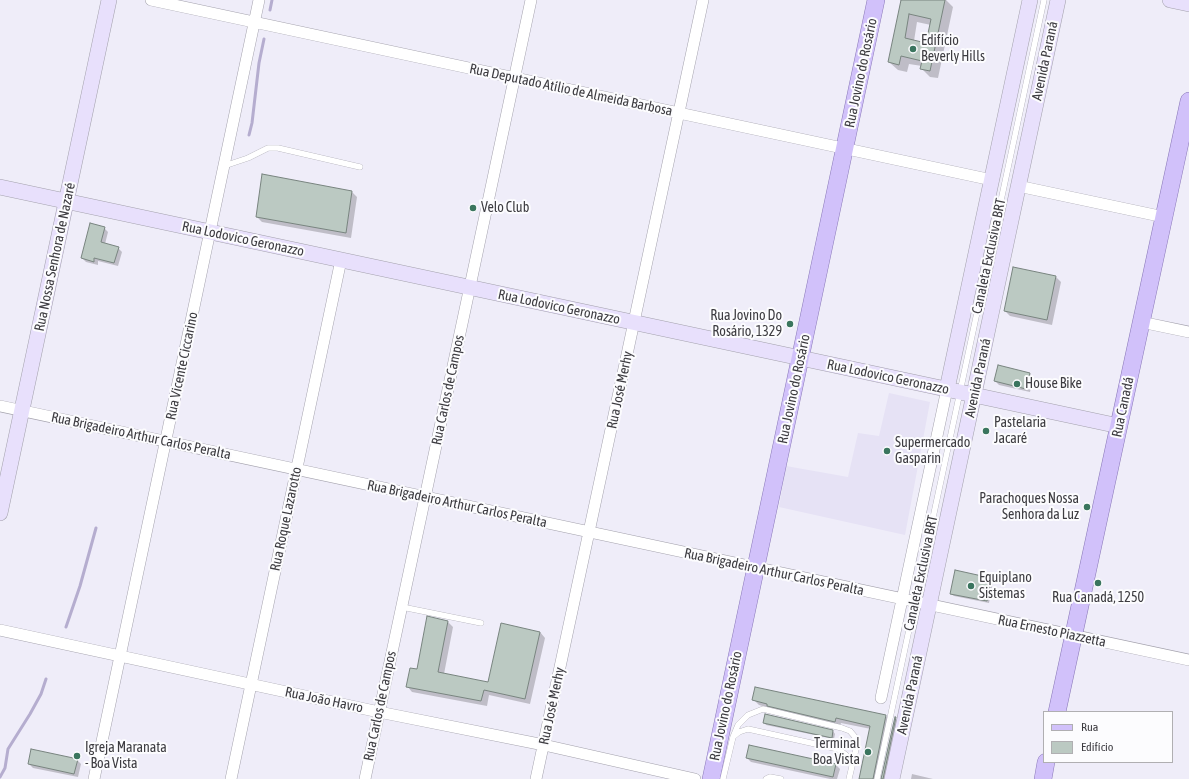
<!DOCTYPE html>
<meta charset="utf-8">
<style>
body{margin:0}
#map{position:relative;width:1189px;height:779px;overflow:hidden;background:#efedf9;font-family:"Asap Condensed",sans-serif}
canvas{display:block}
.legend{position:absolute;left:1043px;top:711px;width:130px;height:52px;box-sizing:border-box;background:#fcfcfe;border:1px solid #b0afb2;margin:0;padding:5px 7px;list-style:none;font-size:12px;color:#3d3c41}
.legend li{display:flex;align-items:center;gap:8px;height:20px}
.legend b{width:20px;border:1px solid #b0afb2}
</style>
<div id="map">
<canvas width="1189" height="779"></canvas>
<ul class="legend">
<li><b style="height:5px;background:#d1c1fa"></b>Rua</li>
<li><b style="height:11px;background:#bbc9c2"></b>Edifício</li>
</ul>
</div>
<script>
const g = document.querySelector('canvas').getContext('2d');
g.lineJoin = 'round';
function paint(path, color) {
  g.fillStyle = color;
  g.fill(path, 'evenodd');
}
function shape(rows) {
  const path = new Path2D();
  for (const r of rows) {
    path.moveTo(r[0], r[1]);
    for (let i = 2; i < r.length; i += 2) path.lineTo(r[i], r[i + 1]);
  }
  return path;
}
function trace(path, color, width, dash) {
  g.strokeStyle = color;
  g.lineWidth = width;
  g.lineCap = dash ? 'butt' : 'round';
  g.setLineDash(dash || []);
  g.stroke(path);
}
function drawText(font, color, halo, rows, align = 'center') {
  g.font = font + ' "Asap Condensed",sans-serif';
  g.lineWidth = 4;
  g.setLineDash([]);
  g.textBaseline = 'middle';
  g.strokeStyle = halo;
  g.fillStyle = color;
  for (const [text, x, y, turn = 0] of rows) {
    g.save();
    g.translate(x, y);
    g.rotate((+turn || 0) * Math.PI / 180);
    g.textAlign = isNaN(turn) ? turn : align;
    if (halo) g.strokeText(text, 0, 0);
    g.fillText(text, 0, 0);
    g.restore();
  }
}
paint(shape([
 [889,393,930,402,905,535,779,507,786,466,848,477,858,433,879,436]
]), '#e6e2f5');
paint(shape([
 [903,0,946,0,953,7,938,78,930,77,922,69,922,66,909,64,907,72,898,70,889,62],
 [917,22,931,25,927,44,914,41],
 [263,175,352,192,357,197,351,238,262,222,257,217],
 [104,228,108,232,105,244,118,248,122,252,118,266,98,261,98,265,86,262,82,258],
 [1056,277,1061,282,1052,325,1010,316,1005,311],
 [1030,374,1033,378,1030,392,999,385,995,381],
 [991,579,993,581,989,603,954,596,951,594],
 [448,622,453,627,444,674,489,683,540,632,545,638,530,704,489,695,487,706,412,692,407,686],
 [756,688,886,716,891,721,878,779,860,779,871,729,841,723,840,726,773,710,770,708,759,705,754,700],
 [766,715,833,731,835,734,834,739,766,725,764,722],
 [895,718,900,723,889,779,882,779],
 [747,758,836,765,840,769,837,779,830,779,751,762],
 [77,760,81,764,78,777,33,768,29,764],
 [912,774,933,779,911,779]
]), '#0003');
trace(shape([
 [270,10,272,0],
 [249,135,252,123,259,63,264,39],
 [66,627,80,586,96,528],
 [0,777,5,768,8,749,30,714,41,694,46,679]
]), '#b5adcf', 3);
const building = shape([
 [901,0,945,0,930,71,920,69,922,61,901,56,899,65,888,62,901,0],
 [909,14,931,19,926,43,905,38,909,14],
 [262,174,352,191,346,233,256,217,262,174],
 [90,223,105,227,101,242,119,247,114,263,94,258,94,262,81,258,90,223],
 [1013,267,1056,276,1047,320,1004,311,1013,267],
 [998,365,1030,373,1026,389,994,381,998,365],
 [955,570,991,578,987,601,950,594,955,570],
 [427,616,448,621,438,672,488,682,501,623,540,632,525,699,484,690,481,701,406,687,410,668,417,669,427,616],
 [755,687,886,715,873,779,859,779,870,726,836,718,835,722,767,706,767,704,752,700,755,687],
 [765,714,833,730,832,738,763,723,765,714],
 [895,717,896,717,883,779,881,779,895,717],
 [749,745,836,764,833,777,746,758,749,745],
 [31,749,78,759,74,774,28,764,31,749]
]);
paint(building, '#bbc9c2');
trace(building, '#78847f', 1);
const lane = shape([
 [224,166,248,158,268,148,278,148,360,167],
 [402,607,481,623],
 [734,736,739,732,748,729,838,749,846,755,852,765],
 [723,779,733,737,738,725,748,715,763,709,842,728,850,731,855,737,857,745,849,779],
 [766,779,770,777,781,779],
 [877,779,1044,0]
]);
const street = shape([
 [151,0,992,180],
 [1018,186,1164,217],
 [1141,322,1189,332],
 [0,406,1189,660],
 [0,630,379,712,544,745,695,779],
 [881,698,947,389],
 [94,779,259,0],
 [231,779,341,260],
 [365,779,531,0],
 [536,779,703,0]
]);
const secondary = shape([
 [1170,0,1189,4],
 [0,187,1119,426],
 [947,389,1030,0],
 [0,513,109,0],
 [892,779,1058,0]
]);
const primary = shape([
 [1057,712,1189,101],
 [711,779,876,0],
 [1043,779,1046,762]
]);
trace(lane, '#a3a1ac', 6);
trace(street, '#a3a1ac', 12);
trace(secondary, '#a3a1ac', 16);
trace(primary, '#8978b7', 18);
trace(lane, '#fff', 5.5);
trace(street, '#fff', 11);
trace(secondary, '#e8e0fc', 15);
trace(primary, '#d1c1fa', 17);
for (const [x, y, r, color] of [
 [913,49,4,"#3a755e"],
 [473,208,4,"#3a755e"],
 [790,324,4,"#3a755e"],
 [1017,384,4,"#3a755e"],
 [986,431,4,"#3a755e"],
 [887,451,4,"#3a755e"],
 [1087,507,4,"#3a755e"],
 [1098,583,4,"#3a755e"],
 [971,586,4,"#3a755e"],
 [868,752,4,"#3a755e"],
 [77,756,4,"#3a755e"]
]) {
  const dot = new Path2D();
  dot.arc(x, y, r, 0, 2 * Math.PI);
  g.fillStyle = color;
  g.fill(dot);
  trace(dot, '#fcfcfe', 1.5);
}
drawText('14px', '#3d3c41', '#fcfcfe', [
 ["Edifício",921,41],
 ["Beverly Hills",921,57],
 ["Velo Club",481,208],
 ["Rua Jovino Do",782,316,"right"],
 ["Rosário, 1329",782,332,"right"],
 ["House Bike",1025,384],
 ["Pastelaria",994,423],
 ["Jacaré",994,439],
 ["Supermercado",895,443],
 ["Gasparin",895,459],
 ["Parachoques Nossa",1079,499,"right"],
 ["Senhora da Luz",1079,515,"right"],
 ["Equiplano",979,578],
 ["Sistemas",979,594],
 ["Rua Canadá, 1250",1098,598,"center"],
 ["Terminal",860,744,"right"],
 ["Boa Vista",860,760,"right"],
 ["Igreja Maranata",85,748],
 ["- Boa Vista",85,764]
], 'left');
drawText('14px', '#3d3c41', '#fcfcfe', [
 ["Avenida Paraná",1045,61,-78],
 ["Rua Jovino do Rosário",861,73,-78],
 ["Rua Deputado Atílio de Almeida Barbosa",571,90,12],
 ["Rua Lodovico Geronazzo",243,239,12],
 ["Canaleta Exclusiva BRT",989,256,-78],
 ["Rua Nossa Senhora de Nazaré",55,257,-78],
 ["Rua Lodovico Geronazzo",559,307,12],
 ["Rua Vicente Ciccarino",182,366,-78],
 ["Rua Lodovico Geronazzo",888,377,12],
 ["Avenida Paraná",978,378,-78],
 ["Rua Jovino do Rosário",794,389,-78],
 ["Rua Carlos de Campos",448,390,-78],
 ["Rua José Merhy",620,390,-78],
 ["Rua Canadá",1123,407,-78],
 ["Rua Brigadeiro Arthur Carlos Peralta",141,436,12],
 ["Rua Brigadeiro Arthur Carlos Peralta",457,504,12],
 ["Rua Roque Lazarotto",286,519,-78],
 ["Rua Brigadeiro Arthur Carlos Peralta",774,572,12],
 ["Canaleta Exclusiva BRT",921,573,-78],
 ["Rua Ernesto Piazzetta",1052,631,12],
 ["Avenida Paraná",910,695,-78],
 ["Rua João Havro",324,700,12],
 ["Rua Carlos de Campos",380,706,-78],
 ["Rua José Merhy",552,706,-78],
 ["Rua Jovino do Rosário",726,706,-78]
]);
</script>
